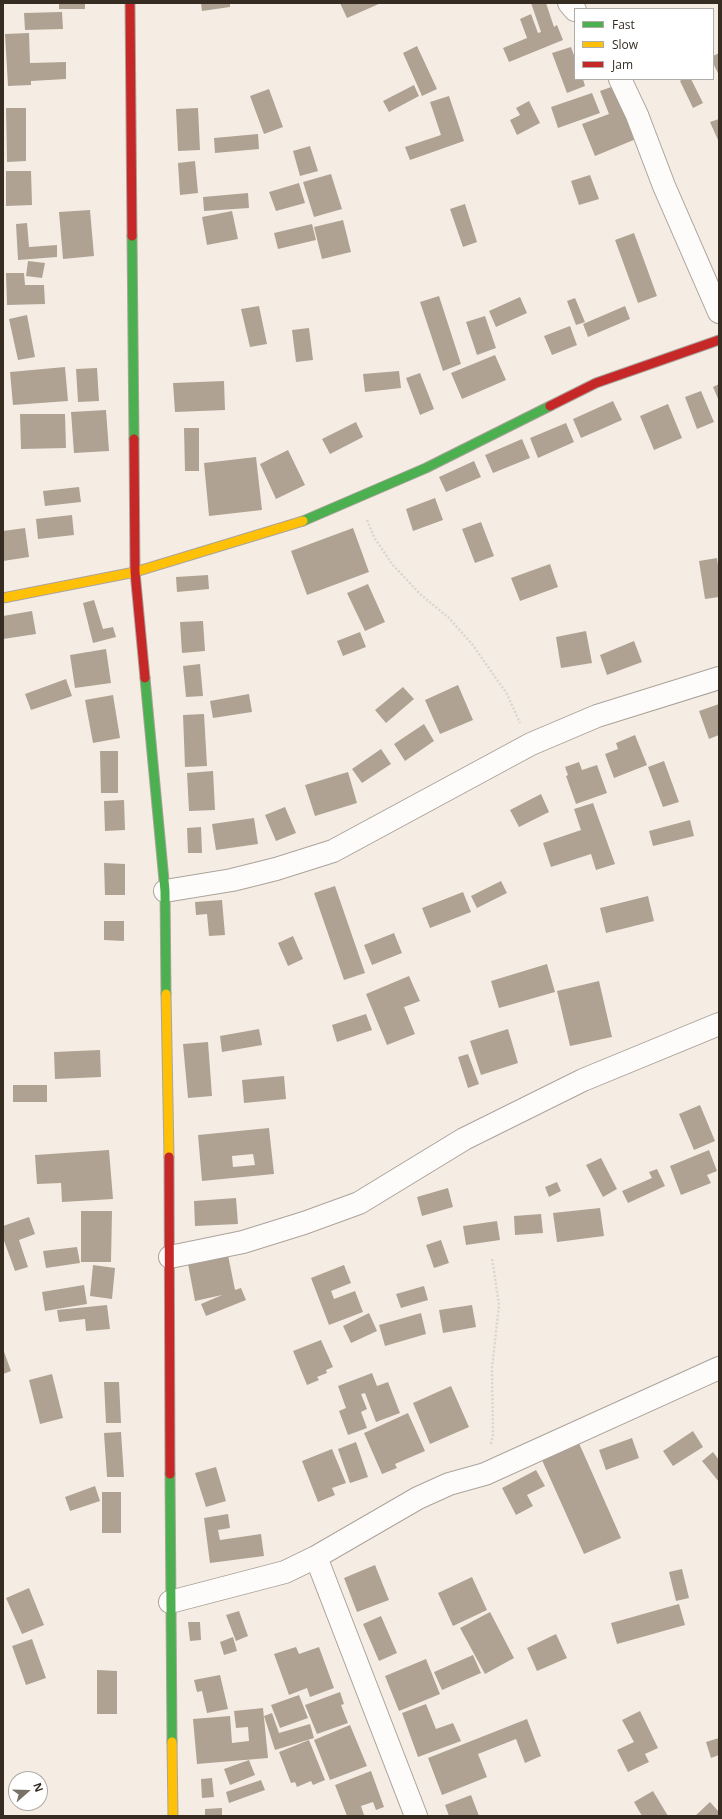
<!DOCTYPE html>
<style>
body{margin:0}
#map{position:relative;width:722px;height:1819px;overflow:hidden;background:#f5ede4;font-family:"Open Sans",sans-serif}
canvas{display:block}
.frame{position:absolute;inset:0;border:4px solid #362c22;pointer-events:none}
.legend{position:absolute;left:574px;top:8px;width:140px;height:72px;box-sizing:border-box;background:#fff;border:1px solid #afaba7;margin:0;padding:5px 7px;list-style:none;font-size:12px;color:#362c22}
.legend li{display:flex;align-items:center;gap:8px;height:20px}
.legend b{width:20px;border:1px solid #afaba7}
.north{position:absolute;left:8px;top:1771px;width:40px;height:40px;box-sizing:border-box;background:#fff;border:1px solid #afaba7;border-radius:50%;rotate:70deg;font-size:11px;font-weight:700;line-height:16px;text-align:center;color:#362c22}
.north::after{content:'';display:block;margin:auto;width:14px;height:18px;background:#797066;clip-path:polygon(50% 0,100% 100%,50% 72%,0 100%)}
</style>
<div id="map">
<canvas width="722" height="1819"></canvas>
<div class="frame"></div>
<ul class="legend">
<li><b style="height:5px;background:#4caf50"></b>Fast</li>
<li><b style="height:5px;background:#ffc107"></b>Slow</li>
<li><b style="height:5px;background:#c62828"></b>Jam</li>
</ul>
<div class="north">N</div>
</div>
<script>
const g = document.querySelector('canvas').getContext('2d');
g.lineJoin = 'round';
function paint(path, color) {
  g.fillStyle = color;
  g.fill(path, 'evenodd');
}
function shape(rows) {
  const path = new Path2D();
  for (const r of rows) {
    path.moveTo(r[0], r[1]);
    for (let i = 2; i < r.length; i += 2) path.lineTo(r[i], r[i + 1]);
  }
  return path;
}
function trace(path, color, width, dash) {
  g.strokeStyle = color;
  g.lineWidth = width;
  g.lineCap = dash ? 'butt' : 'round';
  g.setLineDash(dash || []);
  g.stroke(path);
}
paint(shape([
 [59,3,85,3,85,9,59,9],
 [201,3,230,3,230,7,202,11],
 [340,3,381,3,347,18],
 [531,3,546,3,554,27,557,25,563,40,509,62,503,48,527,38,520,19,531,14,538,33,541,32],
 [62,12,63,29,25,30,24,13],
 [29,33,30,63,66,62,66,79,31,81,31,85,8,86,5,34],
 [417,46,437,89,422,96,403,53],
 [571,47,575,58,575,79,583,79,585,86,567,93,552,53],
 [719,53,719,75,713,63,713,56],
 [683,79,691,79,703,103,693,108,680,81],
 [414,85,419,96,389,112,383,101],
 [614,86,636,139,595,156,582,124,609,114,600,91],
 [269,89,283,127,264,134,250,96],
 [592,93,600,113,558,128,551,107],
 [449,96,464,141,410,160,405,147,441,135,430,102],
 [529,101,540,123,517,135,510,120,520,115,516,108],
 [6,108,26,108,26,161,7,162],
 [198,108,200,150,178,151,176,109],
 [719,119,719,139,718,140,710,122],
 [258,134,259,149,215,153,214,138],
 [310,146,318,171,300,176,293,151],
 [195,161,198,193,180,195,178,163],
 [6,171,31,171,32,205,6,206],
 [331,174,342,209,314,217,303,182],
 [590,175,599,199,579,205,571,181],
 [299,183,305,203,276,211,269,192],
 [248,193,249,208,204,211,203,197],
 [465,204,477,242,463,247,450,209],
 [90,210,94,256,63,259,59,212],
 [232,211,238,239,207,245,202,217],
 [343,220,351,252,322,259,314,227],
 [27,223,29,247,57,245,57,257,18,260,16,224],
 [312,224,316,240,278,249,274,233],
 [634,233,657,296,638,303,615,240],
 [28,261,45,263,42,278,26,276],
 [6,273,24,273,25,285,44,285,45,304,7,305],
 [439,296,461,364,443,371,420,302],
 [520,297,527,313,496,327,489,311],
 [575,298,585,322,576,325,567,301],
 [259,306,267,344,250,347,241,309],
 [625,306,630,319,588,337,583,324],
 [27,315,35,357,18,360,9,319],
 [485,316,496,348,477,355,466,322],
 [570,326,577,345,552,355,544,336],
 [309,328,313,360,296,362,292,330],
 [495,355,506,380,462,399,451,373],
 [65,367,68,401,13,405,10,372],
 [97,368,99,401,78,402,76,369],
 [399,371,401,388,365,392,363,374],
 [420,373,434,409,420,415,406,378],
 [224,381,225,410,175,412,173,383],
 [719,384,719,401,713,387],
 [701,391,714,422,697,429,685,397],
 [613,401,622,420,581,438,573,419],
 [668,404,682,438,654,450,640,416],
 [106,410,109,451,74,453,71,412],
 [20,414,65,414,66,448,21,449],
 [356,422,363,437,330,454,322,439],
 [566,423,574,442,538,458,530,438],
 [184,428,199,428,199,471,185,471],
 [522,439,530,458,493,473,485,455],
 [288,450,305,485,276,499,260,464],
 [256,457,262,510,209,516,204,463],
 [474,461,481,477,446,492,439,477],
 [79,487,81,502,45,506,43,491],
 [435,498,443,520,413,531,406,509],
 [72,515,74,535,38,539,36,519],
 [481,522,494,556,475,563,462,529],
 [25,528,29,557,3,561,3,531],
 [353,528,369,572,307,595,291,551],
 [717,558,719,573,719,597,705,599,699,561],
 [550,564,558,587,520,601,511,578],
 [208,575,209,589,177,592,176,577],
 [368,584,385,622,365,631,347,593],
 [94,600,103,629,113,627,116,637,93,643,83,603],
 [32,611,36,634,3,639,3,616],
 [203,621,205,651,182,653,180,622],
 [586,631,592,663,561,668,556,637],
 [360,632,366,647,343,656,337,641],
 [634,641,642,662,607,675,600,655],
 [106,649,111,683,75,688,70,655],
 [200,664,203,696,186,697,183,666],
 [66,679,72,696,31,710,25,694],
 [458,685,473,720,440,734,425,700],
 [403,687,414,699,386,723,375,710],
 [249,694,252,712,213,718,210,701],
 [113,695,120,738,93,743,85,700],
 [719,704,719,735,709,739,699,711],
 [204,714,207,766,185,767,183,715],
 [424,724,434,741,405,761,394,744],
 [635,735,647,765,614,778,605,754,618,749,616,743],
 [381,749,391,764,362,783,352,769],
 [100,751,118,751,118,793,101,793],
 [664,761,679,802,663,807,648,767],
 [579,762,582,770,597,765,607,793,576,804,566,776,568,775,565,767],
 [213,771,215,810,189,811,187,773],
 [348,772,357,803,315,816,305,785],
 [541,794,549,812,519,827,510,810],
 [124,800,125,830,105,831,104,801],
 [593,803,615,864,596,870,591,854,551,867,543,843,581,830,574,809],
 [285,807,296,833,276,841,265,815],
 [254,818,258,844,216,850,212,824],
 [690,820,694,836,653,846,649,831],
 [201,827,202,853,188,853,187,828],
 [104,863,125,864,125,895,105,895],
 [501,881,507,893,477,908,471,896],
 [335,886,365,973,344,980,314,893],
 [463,892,471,912,430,928,422,908],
 [648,896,654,921,606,933,600,908],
 [222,900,225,935,209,936,207,914,196,915,195,902],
 [104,921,124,921,124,941,104,940],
 [394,933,402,953,372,965,364,945],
 [293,936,303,959,288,966,278,943],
 [547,964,555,992,499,1008,491,981],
 [409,976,420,1001,404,1007,415,1034,387,1045,366,994],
 [599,981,612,1037,570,1046,557,991],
 [366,1014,372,1030,337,1042,332,1025],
 [259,1029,262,1045,222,1052,220,1036],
 [508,1029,518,1063,481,1075,470,1041],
 [208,1042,212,1096,188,1098,183,1044],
 [100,1050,101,1077,55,1079,54,1052],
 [468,1054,479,1084,468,1088,458,1057],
 [284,1076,286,1099,244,1103,242,1080],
 [13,1085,47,1085,47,1102,13,1102],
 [700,1105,715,1141,694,1150,679,1114],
 [269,1128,274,1174,202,1181,198,1135],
 [253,1154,255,1165,233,1167,232,1156],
 [109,1150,113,1199,62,1202,61,1183,37,1184,35,1155],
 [709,1150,717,1171,707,1175,711,1183,681,1195,670,1166],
 [601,1158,617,1189,603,1197,586,1165],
 [657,1169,665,1186,628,1203,622,1191,652,1178,649,1172],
 [557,1182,561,1191,549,1197,545,1187],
 [448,1188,453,1207,422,1216,417,1197],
 [236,1198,238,1224,195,1226,194,1201],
 [600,1208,604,1236,557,1242,553,1213],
 [81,1211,112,1211,111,1262,81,1262],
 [541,1214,543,1233,515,1235,514,1216],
 [29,1217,35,1234,19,1240,28,1267,15,1271,3,1238,3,1226],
 [497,1221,500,1240,466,1245,463,1226],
 [441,1240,449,1263,434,1268,426,1245],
 [77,1247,80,1263,46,1268,43,1251],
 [228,1255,235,1290,241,1288,246,1300,206,1316,201,1304,222,1295,195,1301,188,1264],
 [93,1265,115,1268,112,1299,90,1296],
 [344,1265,351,1283,331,1291,334,1299,355,1291,363,1312,329,1325,311,1278],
 [84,1285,87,1304,45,1311,42,1292],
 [424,1286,428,1300,401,1308,396,1294],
 [107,1305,110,1329,86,1331,85,1319,59,1322,57,1310],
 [472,1305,476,1327,443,1333,439,1310],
 [369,1313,377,1331,351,1343,343,1326],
 [421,1313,426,1334,385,1346,379,1325],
 [321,1340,333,1367,326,1370,327,1373,317,1377,319,1380,307,1385,293,1351],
 [3,1349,11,1371,3,1374],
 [372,1373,377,1386,388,1382,400,1413,376,1422,365,1393,361,1394,367,1409,361,1412,367,1428,348,1435,339,1411,346,1408,338,1386],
 [52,1374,63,1418,40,1424,29,1380],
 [104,1382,119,1382,121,1423,106,1423],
 [451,1386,469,1427,430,1444,413,1403],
 [408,1413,425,1451,395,1464,397,1468,382,1474,364,1433],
 [693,1431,703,1447,673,1466,663,1451],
 [121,1432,124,1477,107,1477,104,1433],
 [632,1438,639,1458,606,1470,599,1450],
 [578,1441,621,1538,584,1554,541,1458],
 [356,1442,368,1477,350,1483,338,1449],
 [332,1449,346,1483,332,1488,335,1495,318,1502,302,1461],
 [713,1452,719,1460,719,1482,702,1461],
 [216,1467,226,1501,206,1507,195,1473],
 [536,1470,545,1486,527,1495,533,1506,516,1515,502,1488],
 [95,1486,100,1501,70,1511,65,1497],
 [102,1492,121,1492,121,1533,102,1533],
 [228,1514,230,1528,218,1530,220,1540,261,1534,264,1556,210,1563,204,1518],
 [375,1565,389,1600,357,1612,344,1578],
 [682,1569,689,1598,676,1601,669,1572],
 [472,1577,487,1610,453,1626,438,1593],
 [29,1588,44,1625,22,1634,6,1598],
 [679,1604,685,1625,617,1644,611,1623],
 [239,1611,248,1636,236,1641,226,1615],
 [490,1612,514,1658,485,1674,460,1628],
 [381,1616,397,1653,379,1661,363,1624],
 [188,1622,200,1622,201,1640,190,1641],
 [556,1634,567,1658,537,1671,527,1648],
 [233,1637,237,1651,224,1655,220,1642],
 [32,1639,46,1678,26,1685,12,1646],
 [296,1647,299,1654,319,1647,334,1688,310,1697,307,1688,289,1695,274,1654],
 [473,1655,481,1673,442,1690,434,1672],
 [426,1659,440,1694,399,1711,385,1676],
 [97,1670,117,1671,117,1714,97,1714],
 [220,1675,228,1709,207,1713,202,1691,197,1692,194,1680],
 [340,1692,344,1704,341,1705,348,1723,317,1734,305,1705],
 [299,1695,308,1718,280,1728,271,1705],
 [426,1704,436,1729,453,1723,461,1741,418,1757,402,1713],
 [263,1708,268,1758,197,1764,193,1719,230,1716,232,1743,249,1741,248,1727,236,1728,234,1711],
 [640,1711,658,1748,645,1754,649,1762,628,1772,617,1750,634,1742,622,1720],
 [272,1713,279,1733,310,1724,314,1738,275,1750,264,1716],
 [527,1719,541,1756,525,1763,516,1739,478,1754,487,1777,442,1795,428,1758],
 [350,1725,367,1766,330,1780,314,1740],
 [719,1738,719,1755,711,1758,706,1742],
 [309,1740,325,1780,313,1785,311,1781,297,1787,295,1782,291,1783,279,1752],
 [249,1760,255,1775,230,1785,224,1769],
 [371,1771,384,1807,376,1810,373,1802,361,1806,364,1815,347,1816,335,1785],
 [212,1778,214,1797,202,1798,201,1779],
 [261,1780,265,1790,229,1803,226,1792],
 [653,1791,668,1816,642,1816,634,1802],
 [471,1795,479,1816,449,1816,445,1805],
 [710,1802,719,1812,719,1816,695,1816],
 [222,1808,222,1816,205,1816,205,1809]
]), '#afa293');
const street = shape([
 [569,3,575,10],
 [620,79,637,115,664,186,719,312],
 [165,891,232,880,276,869,333,851,531,744,597,716,719,678],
 [170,1257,243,1242,304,1223,359,1203,464,1139,583,1080,719,1024],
 [316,1557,416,1816],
 [170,1602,285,1572,316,1557,418,1498,449,1484,485,1474,719,1368]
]);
const fast = shape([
 [132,236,134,439],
 [303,521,426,468,550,406],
 [145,678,165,891,166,994],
 [170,1474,172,1742]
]);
const slow = shape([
 [3,598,135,572,303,521],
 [166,994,169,1157],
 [172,1742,173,1816]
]);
const jam = shape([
 [130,3,132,236],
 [550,406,596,383,719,340],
 [134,439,135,572,145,678],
 [169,1157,170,1474]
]);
trace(street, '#aba39b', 24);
trace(fast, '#aba39b', 11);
trace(slow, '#aba39b', 11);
trace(jam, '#aba39b', 11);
trace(shape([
 [367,520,374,537,392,564,420,594,449,618,472,644,507,694,520,723],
 [491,1444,493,1435,492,1368,499,1305,492,1258]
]), '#d8d5d2', 2.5, [2, 2]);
trace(street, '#fefcfb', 22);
trace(fast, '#4caf50', 9);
trace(slow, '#ffc107', 9);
trace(jam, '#c62828', 9);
</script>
